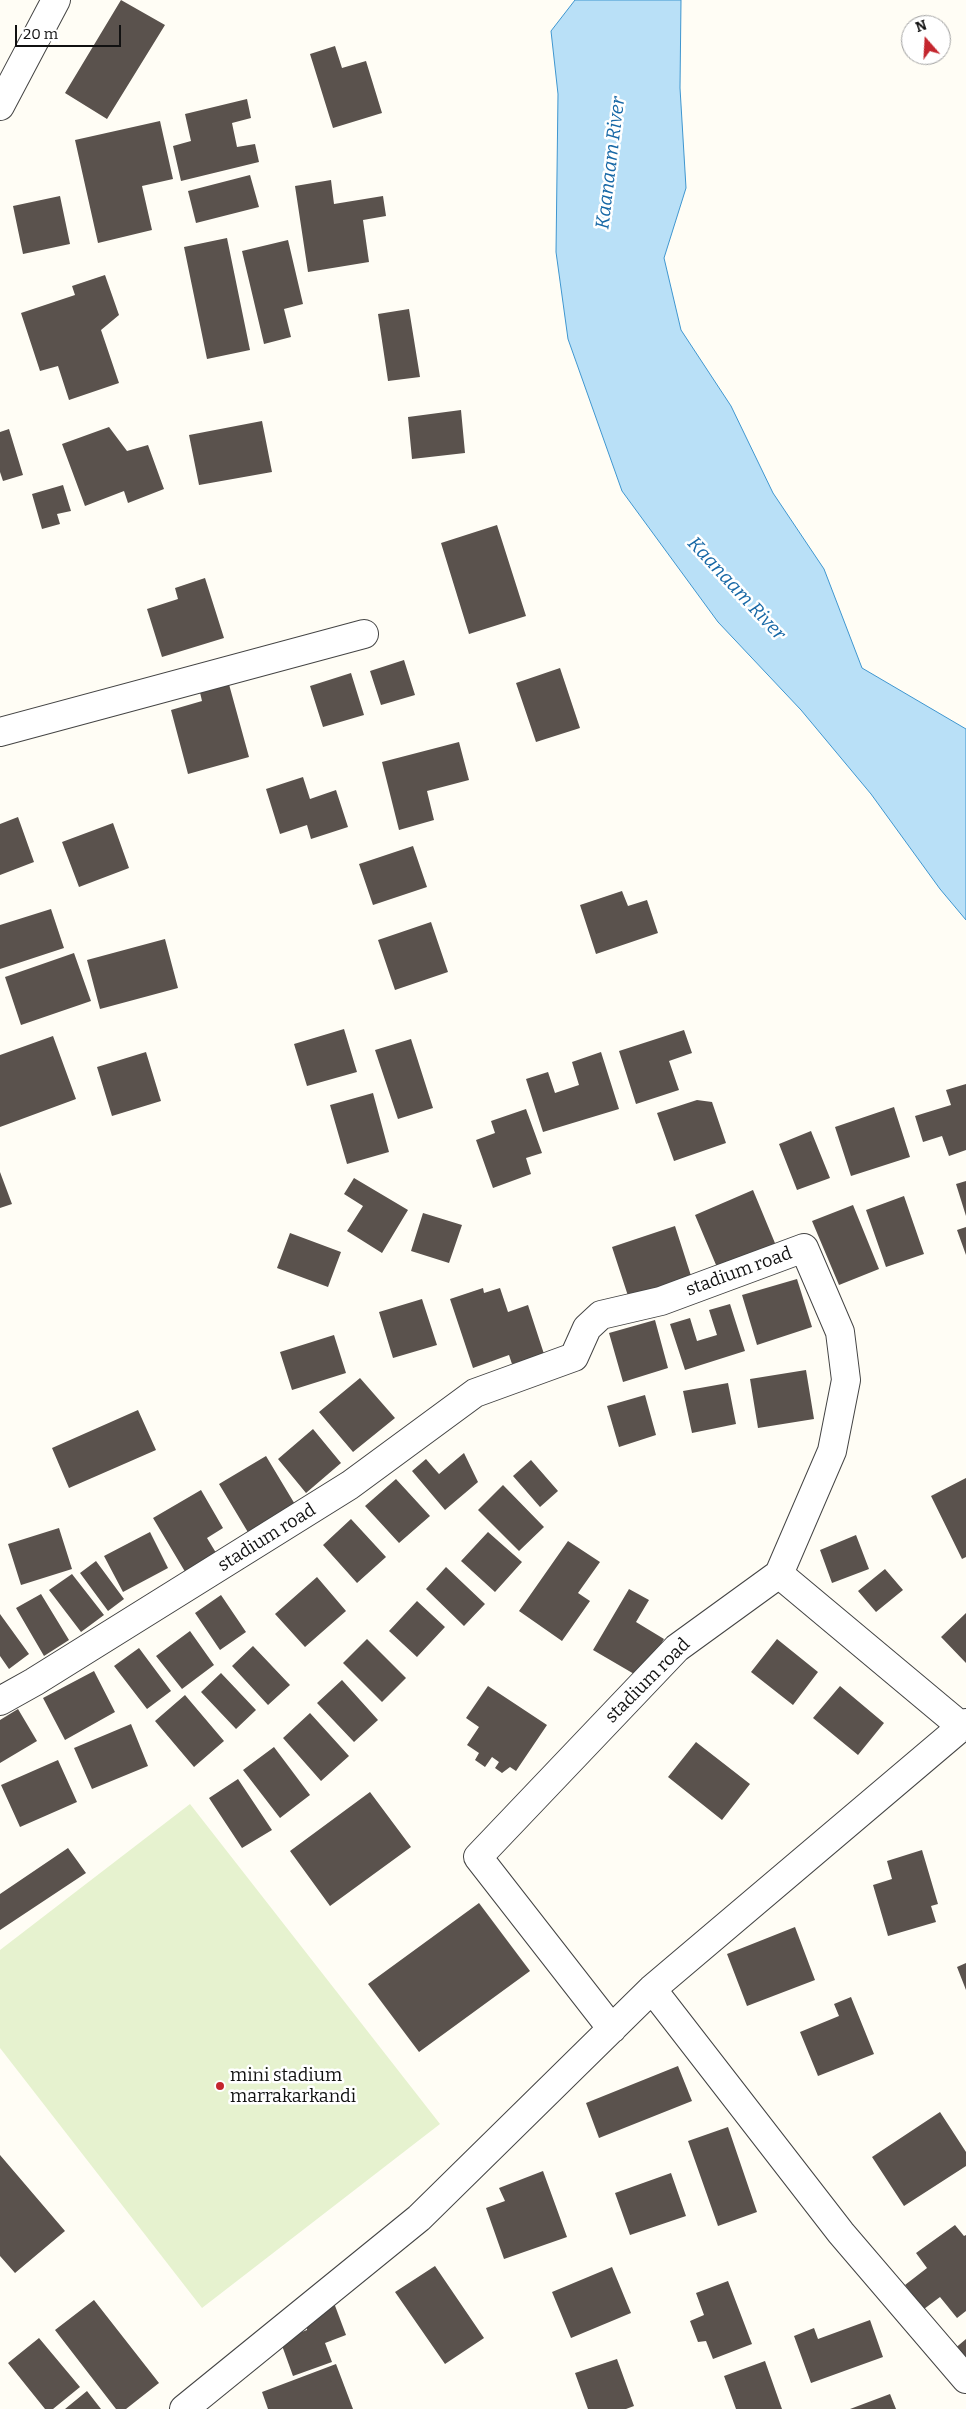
<!DOCTYPE html>
<style>
body{margin:0}
#map{position:relative;width:966px;height:2409px;overflow:hidden;background:#fffdf5;font-family:Bitter,serif}
canvas{display:block}
.north{position:absolute;left:901px;top:15px;width:50px;height:50px;box-sizing:border-box;background:#fff;border:1px solid #a0a0a0;border-radius:50%;rotate:341deg;font-size:14px;font-weight:700;line-height:20px;text-align:center;color:#111}
.north::after{content:'';display:block;margin:auto;width:18px;height:22px;background:#c4262e;clip-path:polygon(50% 0,100% 100%,50% 72%,0 100%)}
.scale{position:absolute;left:15px;top:25px;width:106px;height:22px;box-sizing:border-box;border:2px solid #111;border-top:0;padding-left:6px;font-size:15px;line-height:18px;white-space:nowrap;color:#111;-webkit-text-stroke:4px #fff;paint-order:stroke}
</style>
<div id="map">
<canvas width="966" height="2409"></canvas>
<div class="north">N</div>
<div class="scale">20 m</div>
</div>
<script>
const g = document.querySelector('canvas').getContext('2d');
g.lineJoin = 'round';
function paint(path, color) {
  g.fillStyle = color;
  g.fill(path, 'evenodd');
}
function shape(rows) {
  const path = new Path2D();
  for (const r of rows) {
    path.moveTo(r[0], r[1]);
    for (let i = 2; i < r.length; i += 2) path.lineTo(r[i], r[i + 1]);
  }
  return path;
}
function trace(path, color, width, dash) {
  g.strokeStyle = color;
  g.lineWidth = width;
  g.lineCap = dash ? 'butt' : 'round';
  g.setLineDash(dash || []);
  g.stroke(path);
}
function drawText(font, color, halo, rows, align = 'center') {
  g.font = font + ' Bitter,serif';
  g.lineWidth = 5;
  g.setLineDash([]);
  g.textBaseline = 'middle';
  g.strokeStyle = halo;
  g.fillStyle = color;
  for (const [text, x, y, turn = 0] of rows) {
    g.save();
    g.translate(x, y);
    g.rotate((+turn || 0) * Math.PI / 180);
    g.textAlign = isNaN(turn) ? turn : align;
    if (halo) g.strokeText(text, 0, 0);
    g.fillText(text, 0, 0);
    g.restore();
  }
}
paint(shape([
 [190,1804,440,2124,202,2308,0,2048,0,1950]
]), '#e6f2cf');
const water = shape([
 [575,0,681,0,680,88,686,188,664,258,681,330,731,406,773,493,824,569,862,668,966,729,966,920,940,889,871,794,801,710,718,622,622,491,568,339,556,252,558,94,551,31,575,0]
]);
paint(water, '#b9e0f7');
trace(water, '#3f96cf', 1);
paint(shape([
 [121,0,165,25,107,119,65,93],
 [335,46,342,68,366,61,382,113,333,128,310,54],
 [247,99,251,118,232,123,237,147,255,144,259,162,181,181,173,146,191,141,185,114],
 [160,121,173,179,142,186,152,230,98,243,75,140],
 [250,175,259,207,196,223,188,191],
 [331,180,334,204,383,196,386,216,363,220,369,262,308,272,295,186],
 [60,196,70,244,23,254,13,206],
 [227,238,250,350,207,359,184,247],
 [288,240,303,304,284,309,291,337,264,344,242,251],
 [105,275,119,315,101,330,119,383,69,400,58,366,40,371,21,313,75,295,72,286],
 [409,309,420,377,388,381,378,314],
 [461,410,465,453,412,459,408,417],
 [262,421,272,472,199,485,189,435],
 [109,427,127,451,148,445,164,489,128,503,124,491,85,506,62,444],
 [9,429,23,475,3,481,0,472,0,432],
 [63,485,71,511,57,514,60,524,42,529,32,494],
 [497,525,526,616,469,634,441,543],
 [205,578,224,638,162,657,147,609,178,599,175,588],
 [404,660,415,695,381,705,370,671],
 [560,668,580,728,536,742,516,683],
 [351,673,364,715,323,727,310,686],
 [227,677,249,757,188,774,171,710,202,701,198,684],
 [459,742,469,780,427,791,434,820,399,830,382,762],
 [303,777,310,799,336,790,348,827,311,839,307,825,280,834,266,789],
 [18,817,34,862,0,875,0,824],
 [113,823,129,868,79,887,62,842],
 [413,846,427,887,373,905,359,864],
 [622,891,628,906,647,900,658,933,596,954,580,905],
 [51,909,64,948,0,969,0,925],
 [431,922,448,972,395,990,378,940],
 [165,939,178,988,100,1009,87,960],
 [74,953,91,1001,21,1025,5,977],
 [344,1029,357,1072,307,1086,294,1044],
 [684,1030,692,1053,669,1061,679,1090,636,1104,619,1051],
 [53,1036,76,1099,0,1127,0,1055],
 [411,1039,433,1108,398,1119,375,1050],
 [146,1052,161,1101,112,1116,97,1067],
 [601,1052,619,1109,543,1132,526,1079,548,1072,555,1093,579,1085,572,1062],
 [966,1084,966,1150,949,1156,942,1136,923,1142,915,1116,951,1105,946,1090],
 [373,1093,389,1152,347,1164,330,1105],
 [697,1100,712,1102,726,1143,674,1161,657,1113],
 [894,1107,910,1157,851,1176,835,1127],
 [526,1109,542,1153,526,1158,531,1174,493,1188,476,1140,495,1133,491,1121],
 [811,1131,830,1178,797,1190,779,1144],
 [0,1172,12,1204,0,1208],
 [354,1178,408,1210,382,1253,347,1231,363,1206,344,1194],
 [966,1181,966,1216,956,1184],
 [753,1190,777,1248,719,1272,695,1215],
 [904,1196,924,1254,886,1267,866,1210],
 [853,1205,879,1269,839,1285,812,1221],
 [423,1213,462,1225,449,1263,411,1251],
 [675,1226,693,1282,630,1302,612,1247],
 [966,1227,966,1255,957,1230],
 [290,1233,341,1252,328,1287,277,1268],
 [797,1279,812,1327,757,1345,742,1295],
 [483,1288,484,1293,500,1288,508,1312,528,1305,544,1354,512,1364,509,1355,473,1368,450,1299],
 [422,1299,437,1345,393,1358,379,1312],
 [730,1304,745,1351,685,1370,670,1324,690,1318,697,1341,717,1335,709,1310],
 [655,1320,668,1368,623,1382,609,1333],
 [334,1335,346,1373,292,1390,280,1352],
 [806,1370,814,1419,758,1428,750,1379],
 [360,1378,395,1418,353,1452,319,1412],
 [728,1383,736,1424,692,1433,683,1391],
 [645,1395,656,1435,619,1447,607,1406],
 [138,1410,156,1450,69,1488,52,1448],
 [313,1429,341,1463,306,1493,278,1459],
 [464,1453,478,1482,445,1510,412,1471,426,1459,439,1474],
 [266,1456,296,1506,249,1534,219,1484],
 [531,1460,558,1491,540,1507,513,1476],
 [966,1478,966,1557,962,1559,931,1496],
 [396,1479,430,1516,399,1543,365,1506],
 [503,1485,544,1527,519,1551,478,1510],
 [201,1490,223,1528,207,1538,218,1556,187,1575,153,1518],
 [351,1519,386,1557,357,1583,323,1545],
 [59,1528,72,1569,21,1585,8,1544],
 [150,1532,168,1568,123,1592,104,1556],
 [488,1532,522,1562,495,1592,461,1561],
 [856,1535,869,1569,832,1583,820,1550],
 [568,1541,600,1562,578,1593,590,1601,562,1641,519,1611],
 [96,1561,124,1599,108,1611,80,1573],
 [446,1567,485,1604,464,1626,426,1589],
 [885,1569,903,1590,876,1612,858,1591],
 [72,1574,104,1615,81,1632,49,1590],
 [317,1577,346,1611,305,1647,275,1614],
 [629,1589,649,1600,636,1622,664,1639,641,1678,593,1650],
 [41,1594,69,1640,44,1656,16,1608],
 [221,1595,246,1632,220,1650,195,1613],
 [417,1601,445,1627,417,1657,389,1631],
 [966,1613,966,1663,941,1637],
 [0,1614,29,1654,9,1669,0,1656],
 [190,1631,214,1665,182,1689,156,1656],
 [367,1639,406,1678,382,1702,343,1663],
 [777,1639,818,1672,793,1705,751,1672],
 [253,1646,290,1685,268,1705,232,1666],
 [139,1648,171,1691,147,1709,114,1666],
 [94,1671,115,1712,65,1740,43,1698],
 [221,1673,256,1710,236,1729,201,1692],
 [342,1680,378,1720,354,1742,317,1703],
 [488,1686,547,1725,516,1771,510,1767,502,1773,495,1768,499,1762,492,1757,485,1767,475,1760,479,1753,467,1745,479,1727,466,1718],
 [840,1686,884,1723,858,1755,813,1718],
 [185,1695,224,1741,194,1767,155,1721],
 [18,1709,37,1741,0,1763,0,1720],
 [310,1713,349,1756,321,1781,283,1738],
 [131,1724,148,1766,92,1789,74,1748],
 [696,1742,750,1784,722,1820,668,1777],
 [274,1747,310,1795,280,1818,243,1770],
 [58,1760,77,1802,20,1827,1,1785],
 [238,1779,272,1830,242,1848,209,1798],
 [370,1792,411,1847,330,1906,290,1851],
 [68,1848,86,1873,0,1930,0,1894],
 [922,1850,938,1904,931,1906,936,1922,888,1936,873,1885,892,1879,887,1861],
 [479,1903,530,1971,419,2052,368,1984],
 [795,1927,815,1980,747,2006,727,1954],
 [966,1963,966,1990,957,1967],
 [851,1997,874,2054,818,2076,800,2032,839,2016,834,2004],
 [678,2066,692,2101,599,2138,586,2103],
 [940,2112,966,2152,966,2166,904,2206,872,2157],
 [728,2127,757,2212,718,2226,688,2141],
 [0,2155,65,2231,15,2273,0,2256],
 [543,2171,567,2237,504,2259,486,2208,505,2201,499,2188],
 [671,2173,686,2216,630,2235,615,2193],
 [955,2225,964,2236,966,2235,966,2311,957,2318,940,2297,924,2309,905,2285,927,2268,916,2253],
 [435,2266,484,2338,445,2364,395,2292],
 [612,2267,631,2313,571,2338,552,2292],
 [728,2281,752,2344,713,2359,706,2341,698,2342,690,2321,704,2315,696,2293],
 [94,2300,159,2383,126,2409,116,2409,55,2330],
 [334,2303,346,2335,325,2343,332,2362,293,2376,280,2340,307,2330,307,2313],
 [870,2320,883,2357,811,2383,794,2336,814,2328,818,2339],
 [39,2338,80,2387,53,2409,45,2409,8,2363],
 [966,2339,966,2365,953,2350],
 [617,2359,634,2406,626,2409,588,2409,575,2373],
 [765,2361,782,2409,736,2409,724,2376],
 [336,2364,353,2409,268,2409,262,2392],
 [87,2391,101,2409,65,2409],
 [890,2394,896,2409,850,2409]
]), '#5a524d');
const minor = shape([
 [0,106,56,0],
 [0,732,364,634],
 [779,1574,962,1727],
 [0,1701,34,1682,350,1485,475,1393,574,1357,587,1328,601,1315,661,1301,804,1248,840,1332,846,1380,832,1451,779,1574,677,1648,478,1857,612,2029],
 [652,1989,841,2233,966,2379],
 [184,2409,419,2218,652,1989,966,1723]
]);
trace(minor, '#444', 30);
trace(minor, '#fff', 28);
for (const [x, y, r, color] of [
 [220,2086,5,"#c4262e"]
]) {
  const dot = new Path2D();
  dot.arc(x, y, r, 0, 2 * Math.PI);
  g.fillStyle = color;
  g.fill(dot);
  trace(dot, '#fff', 2);
}
drawText('18px', '#111', '#fff', [
 ["stadium road",739,1272,-20],
 ["stadium road",267,1538,-32],
 ["stadium road",648,1681,-45]
]);
drawText('18px', '#111', '#fff', [
 ["mini stadium",230,2076],
 ["marrakarkandi",230,2097]
], 'left');
drawText('italic 19px', '#1768a6', '#fff', [
 ["Kaanaam River",611,163,-83],
 ["Kaanaam River",736,589,47]
]);
</script>
